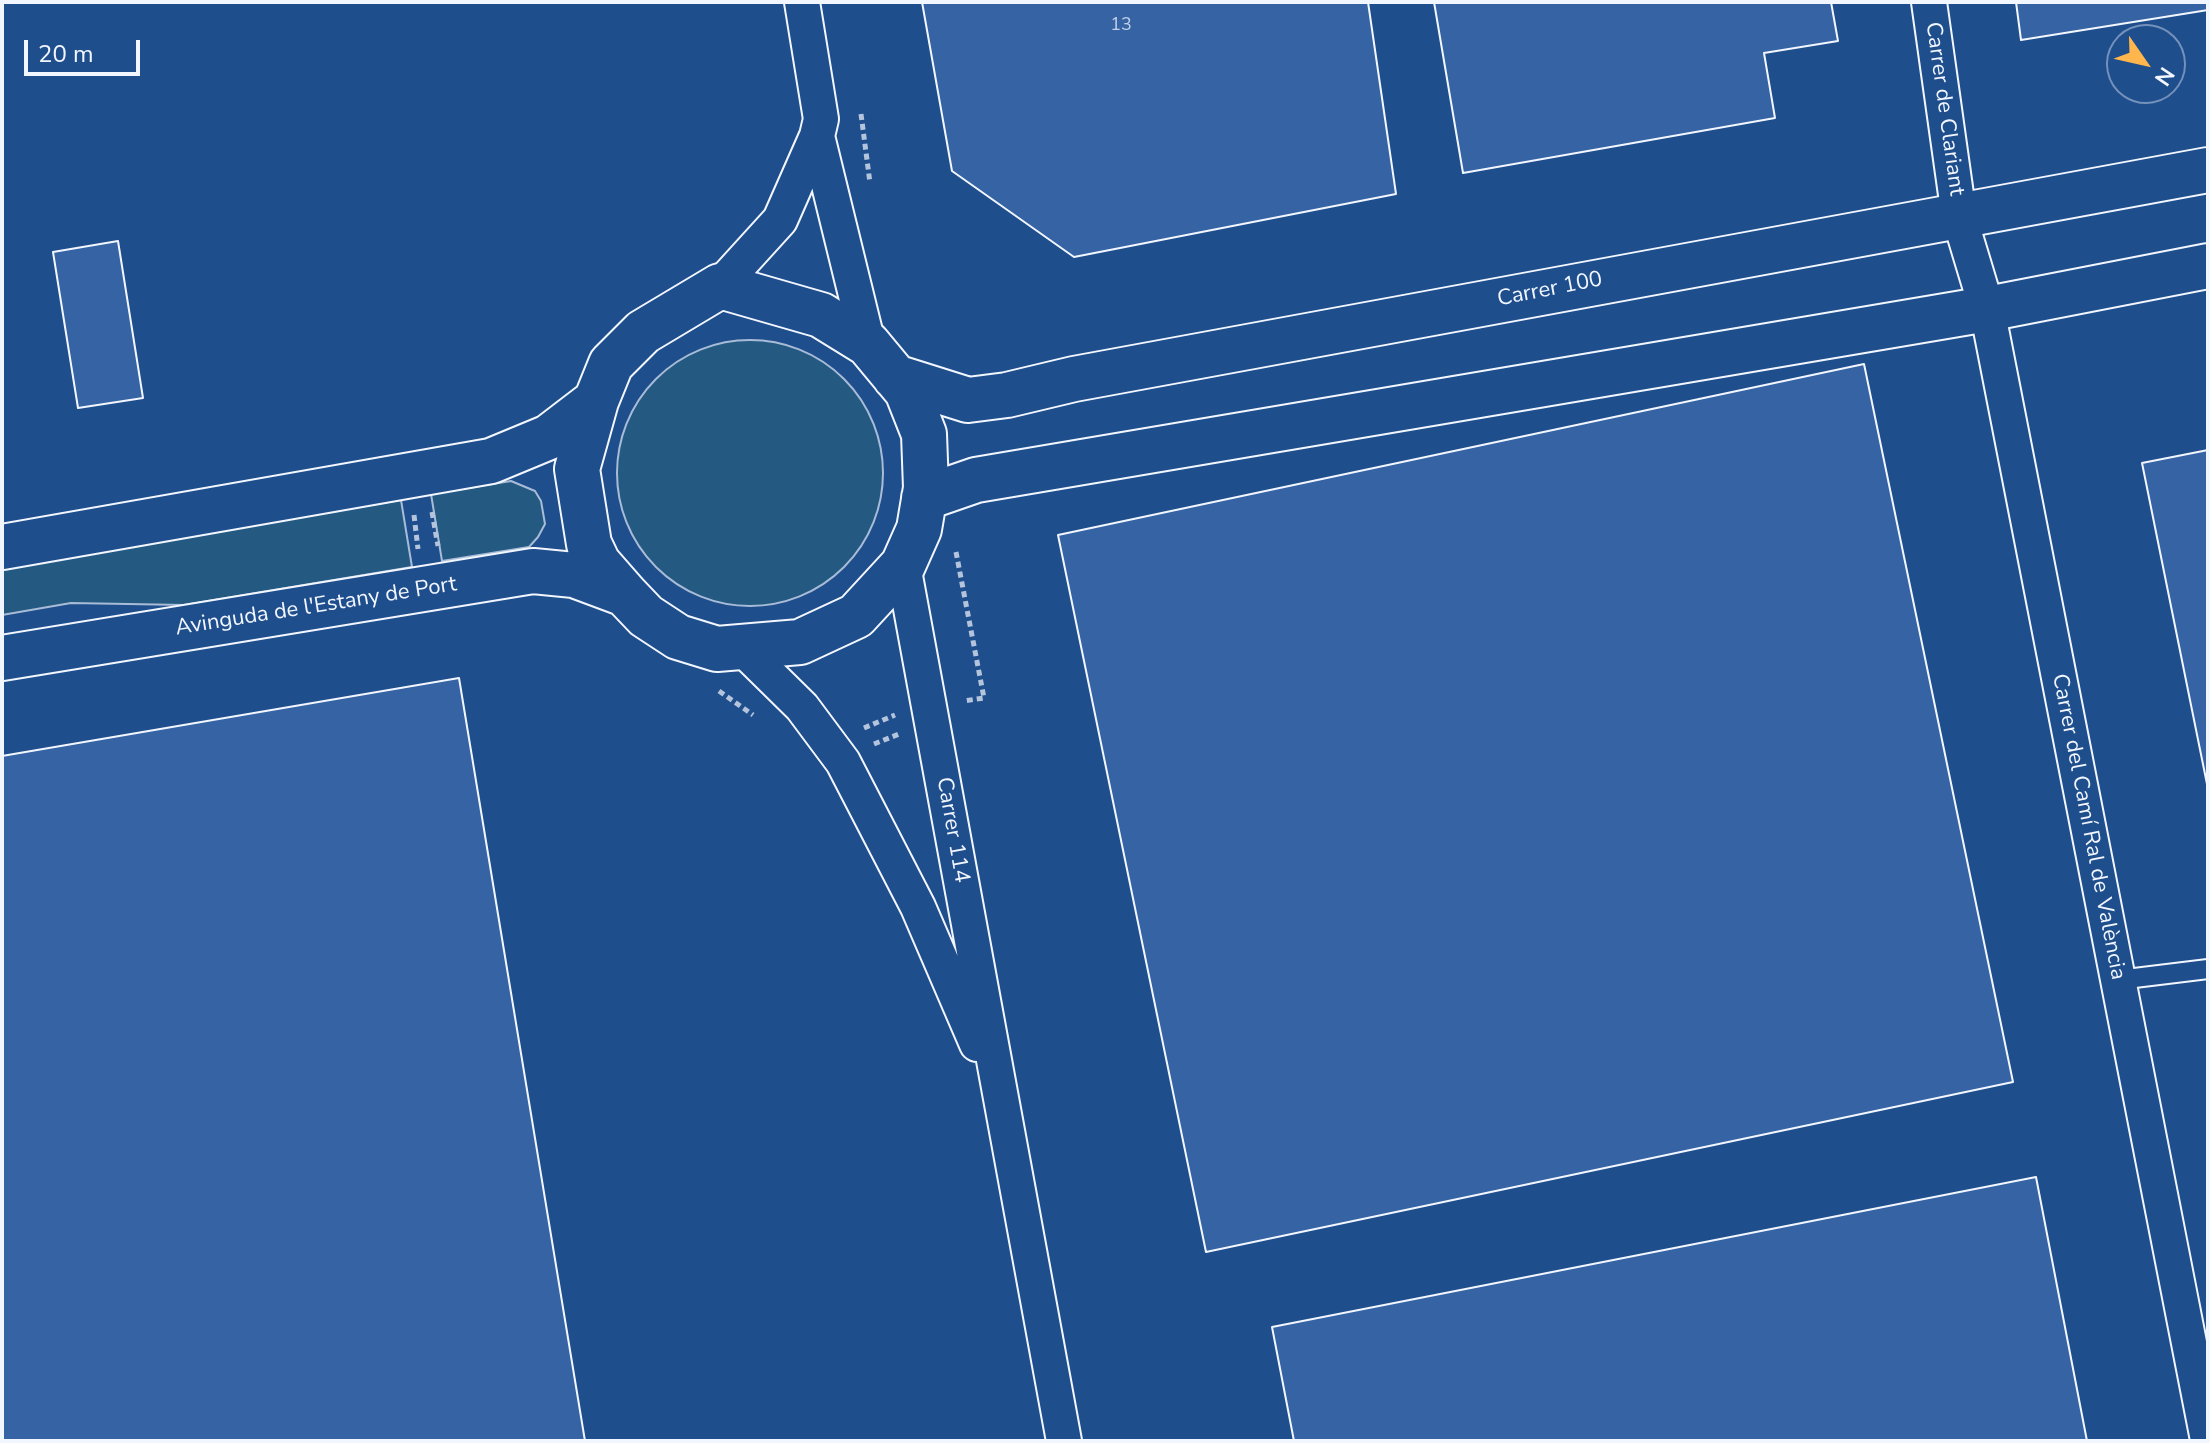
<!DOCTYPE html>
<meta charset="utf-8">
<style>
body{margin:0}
#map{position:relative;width:2210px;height:1443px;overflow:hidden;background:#1f4e8c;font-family:"Nunito Sans",sans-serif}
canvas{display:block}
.frame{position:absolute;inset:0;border:4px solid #f2f6ff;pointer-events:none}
.north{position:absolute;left:2106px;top:24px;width:80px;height:80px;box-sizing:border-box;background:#1f4e8c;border:2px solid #7391ba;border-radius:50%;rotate:124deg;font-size:22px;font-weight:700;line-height:32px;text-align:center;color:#f2f6ff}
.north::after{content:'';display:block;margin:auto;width:28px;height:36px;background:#ffb74d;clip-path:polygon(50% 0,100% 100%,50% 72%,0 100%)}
.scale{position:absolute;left:24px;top:40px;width:116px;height:36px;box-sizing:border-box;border:4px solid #f2f6ff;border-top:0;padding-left:10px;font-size:24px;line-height:28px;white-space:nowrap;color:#f2f6ff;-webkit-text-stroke:6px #1f4e8c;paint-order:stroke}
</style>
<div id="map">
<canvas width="2210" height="1443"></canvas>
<div class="frame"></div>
<div class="north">N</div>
<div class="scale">20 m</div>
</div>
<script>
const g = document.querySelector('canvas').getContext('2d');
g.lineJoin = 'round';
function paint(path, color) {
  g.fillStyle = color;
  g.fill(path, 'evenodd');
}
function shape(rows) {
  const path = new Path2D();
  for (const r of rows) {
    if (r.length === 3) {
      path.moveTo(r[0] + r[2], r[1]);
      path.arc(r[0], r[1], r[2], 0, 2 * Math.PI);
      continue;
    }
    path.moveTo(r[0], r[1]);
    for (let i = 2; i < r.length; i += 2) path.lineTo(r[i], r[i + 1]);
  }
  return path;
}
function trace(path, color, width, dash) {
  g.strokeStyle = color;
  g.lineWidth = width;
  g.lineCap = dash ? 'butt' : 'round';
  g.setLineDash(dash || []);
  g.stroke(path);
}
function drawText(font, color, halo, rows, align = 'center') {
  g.font = font + ' "Nunito Sans",sans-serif';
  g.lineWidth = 6;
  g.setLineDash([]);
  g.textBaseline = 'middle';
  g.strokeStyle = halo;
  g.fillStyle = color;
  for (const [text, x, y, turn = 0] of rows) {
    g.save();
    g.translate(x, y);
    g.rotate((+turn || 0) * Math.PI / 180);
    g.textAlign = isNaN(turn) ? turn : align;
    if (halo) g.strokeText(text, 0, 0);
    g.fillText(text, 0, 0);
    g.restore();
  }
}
const green = shape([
 [750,473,133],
 [511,481,535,491,541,501,545,524,538,537,529,547,442,561,431,494,511,481],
 [401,500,412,567,184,605,71,603,2,615,2,567,401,500]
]);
paint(green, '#245a82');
trace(green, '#a8bbd7', 2);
const building = shape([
 [922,2,1368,2,1396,194,1074,257,952,171,922,2],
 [1434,2,1831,2,1838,41,1764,53,1775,118,1463,173,1434,2],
 [2016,2,2208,2,2208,10,2021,40,2016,2],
 [118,241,143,398,78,408,53,252,118,241],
 [1864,364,2013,1082,1206,1252,1058,535,1864,364],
 [2208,450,2208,789,2142,463,2208,450],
 [459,678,585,1441,2,1441,2,756,459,678],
 [2036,1177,2087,1441,1294,1441,1272,1327,2036,1177]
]);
paint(building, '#3563a3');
trace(building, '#f2f6ff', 2);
const service = shape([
 [2118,980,2208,969]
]);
const minor = shape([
 [1929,2,1959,216,1987,309,2208,1440],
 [817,136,868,344],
 [720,286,780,220,817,136,821,119,802,2],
 [903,565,1064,1441],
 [741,647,802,707,843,762,918,907,977,1044]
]);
const tertiary = shape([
 [720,286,821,315,868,344,907,391,924,434,926,488,919,529,903,565,856,616,800,642,717,649,678,637,646,616,626,595,598,563,589,544,577,469,596,401,611,364,643,332,720,286],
 [895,377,968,400,1007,395,1074,379,2208,170],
 [924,498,976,480,1987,309,2208,266],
 [2,547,491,461,549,437,596,401],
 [2,658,533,571,574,575,625,594]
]);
trace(service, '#f2f6ff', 22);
trace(minor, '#f2f6ff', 38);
trace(tertiary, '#f2f6ff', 48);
trace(shape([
 [861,114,870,183],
 [432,512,438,546],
 [414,515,418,549],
 [956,552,984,698,963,701],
 [719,691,753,715],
 [864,728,895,715],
 [874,744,899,734]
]), '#b3c4dc', 5, [6, 4]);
trace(service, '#1f4e8c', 18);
trace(minor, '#1f4e8c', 34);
trace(tertiary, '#1f4e8c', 44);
drawText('18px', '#c3d1e8', null, [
 ["13",1121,26]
]);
drawText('22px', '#f2f6ff', '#1f4e8c', [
 ["Carrer de Clariant",1944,109,82],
 ["Carrer 100",1550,290,-11],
 ["Avinguda de l'Estany de Port",316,607,-9],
 ["Carrer del Camí Ral de València",2088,827,79],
 ["Carrer 114",952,830,80]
]);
</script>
